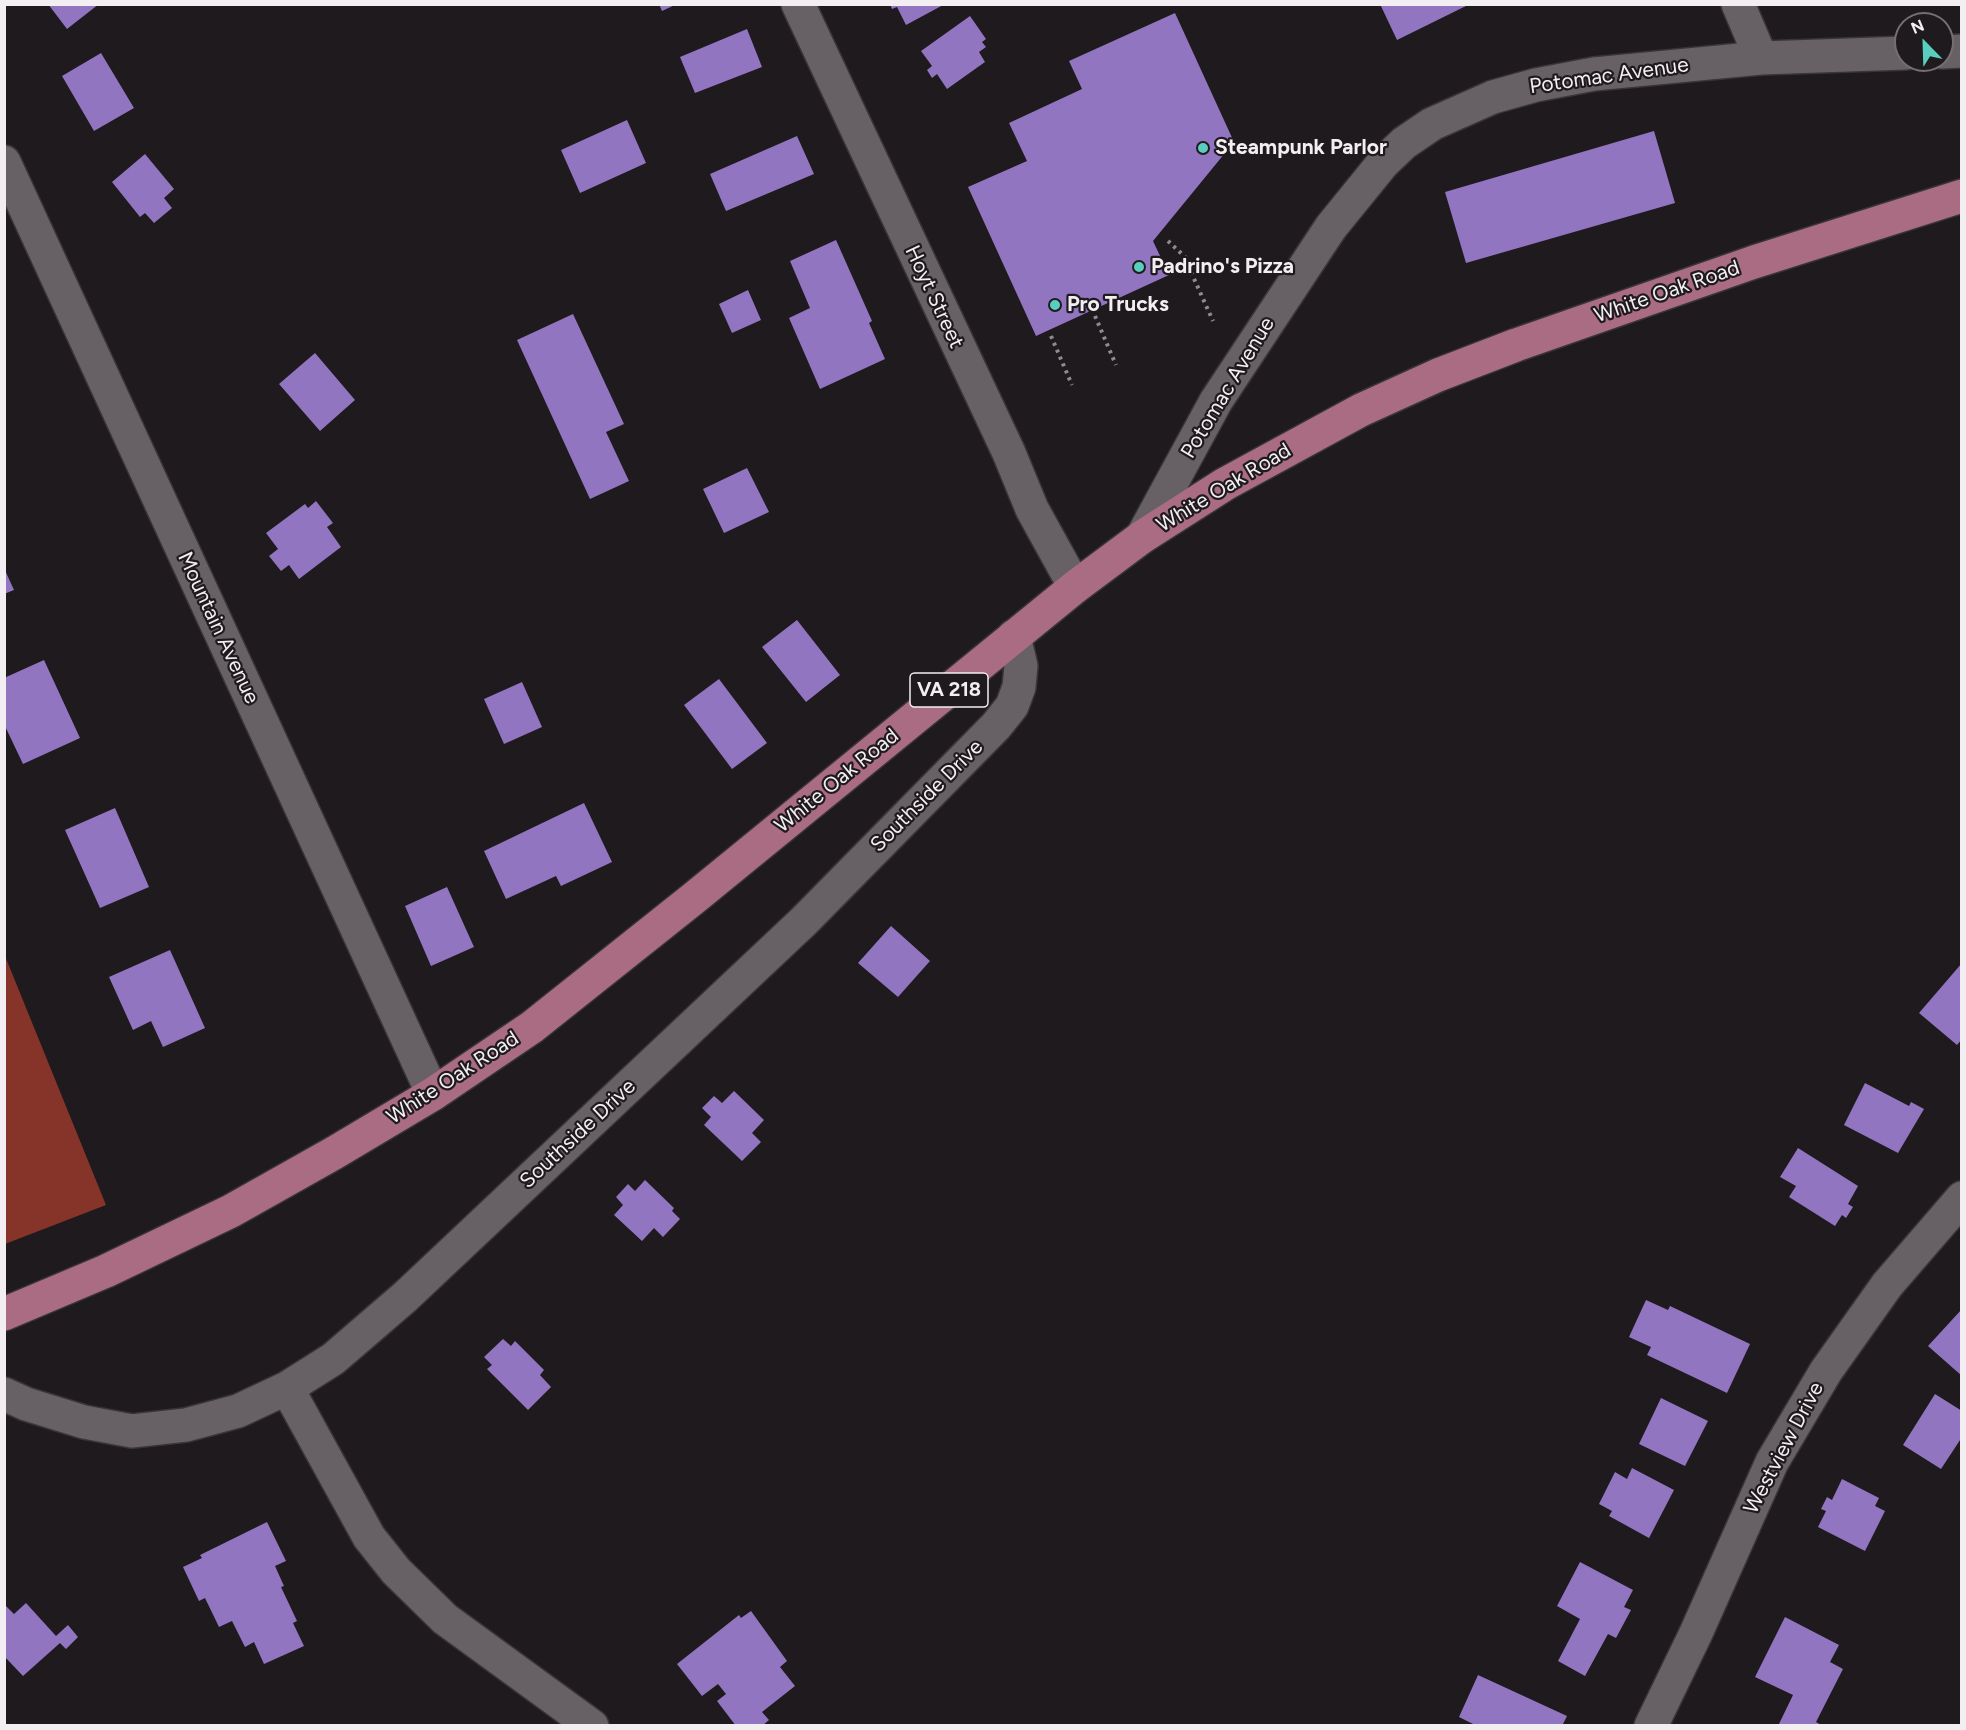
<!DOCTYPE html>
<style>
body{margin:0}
#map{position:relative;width:1966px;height:1730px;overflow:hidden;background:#1f1a1e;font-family:Figtree,sans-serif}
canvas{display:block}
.frame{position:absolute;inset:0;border:6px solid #f2eef1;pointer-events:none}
.north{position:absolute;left:1894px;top:12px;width:60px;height:60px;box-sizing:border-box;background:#1f1a1e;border:2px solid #736f72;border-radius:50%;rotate:337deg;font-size:16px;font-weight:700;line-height:24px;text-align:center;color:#f2eef1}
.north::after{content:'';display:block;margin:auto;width:21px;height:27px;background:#59cebe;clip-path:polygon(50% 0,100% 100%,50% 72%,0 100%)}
</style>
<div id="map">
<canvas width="1966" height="1730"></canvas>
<div class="frame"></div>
<div class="north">N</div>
</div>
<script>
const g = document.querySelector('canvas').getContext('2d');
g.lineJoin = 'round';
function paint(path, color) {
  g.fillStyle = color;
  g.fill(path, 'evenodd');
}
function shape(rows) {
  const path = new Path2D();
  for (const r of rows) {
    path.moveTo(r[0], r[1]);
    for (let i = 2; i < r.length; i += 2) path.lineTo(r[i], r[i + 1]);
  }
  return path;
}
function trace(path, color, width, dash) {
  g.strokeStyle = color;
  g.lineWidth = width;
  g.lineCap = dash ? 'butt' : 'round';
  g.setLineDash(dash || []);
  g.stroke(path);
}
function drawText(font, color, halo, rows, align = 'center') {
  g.font = font + ' Figtree,sans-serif';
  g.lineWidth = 4.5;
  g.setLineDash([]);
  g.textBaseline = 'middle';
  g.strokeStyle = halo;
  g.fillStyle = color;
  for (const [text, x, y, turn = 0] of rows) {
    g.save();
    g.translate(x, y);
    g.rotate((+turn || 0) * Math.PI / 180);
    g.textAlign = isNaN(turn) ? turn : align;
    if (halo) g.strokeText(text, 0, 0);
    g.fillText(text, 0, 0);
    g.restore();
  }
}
paint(shape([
 [5,956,106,1205,5,1244,4,1244]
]), '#86342a');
paint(shape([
 [48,4,99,4,67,29],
 [659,4,677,4,662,11],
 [890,4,945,4,906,25,897,7,892,9],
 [1380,4,1470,4,1397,40],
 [1175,13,1234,142,1153,241,1169,275,1036,336,968,187,1027,161,1009,123,1082,89,1069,61],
 [970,16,986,39,982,42,986,47,979,52,985,62,947,89,937,74,932,78,927,70,932,66,921,51],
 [747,29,762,67,695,93,680,57],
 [101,53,134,108,94,131,62,76],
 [627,120,646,163,580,193,561,150],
 [1654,131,1675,203,1466,263,1445,192],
 [797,136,814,174,726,211,710,174],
 [145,154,174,189,164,198,172,208,154,223,145,213,140,217,112,182],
 [836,240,872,321,869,323,885,359,820,389,789,318,810,308,790,261],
 [748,290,761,320,732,333,719,304],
 [573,314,624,424,606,432,629,481,590,499,517,340],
 [315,353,355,400,320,431,279,384],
 [747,468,769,512,724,533,703,489],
 [316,501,333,523,327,527,341,547,299,579,289,565,281,571,269,556,278,549,266,533,305,504,308,508],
 [4,568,14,590,4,594],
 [797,620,840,675,806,702,762,647],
 [44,660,80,738,23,764,4,724,4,678],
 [719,679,767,743,732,769,684,705],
 [522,682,542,727,504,744,484,699],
 [584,803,612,862,561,886,556,876,506,899,484,851],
 [115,808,149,887,100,908,65,830],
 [447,887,474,947,431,966,405,906],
 [891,926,930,961,898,997,858,963],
 [170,950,205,1028,163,1047,151,1021,133,1030,109,977],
 [1962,963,1962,1039,1957,1045,1919,1013],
 [1865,1083,1909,1106,1911,1102,1924,1109,1898,1153,1844,1125],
 [734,1091,764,1120,752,1133,761,1142,742,1161,704,1125,711,1117,702,1108,714,1096,722,1103],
 [1798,1148,1858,1186,1848,1204,1853,1207,1846,1218,1842,1215,1835,1226,1789,1197,1796,1186,1780,1177],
 [645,1180,674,1208,672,1211,680,1219,663,1237,654,1228,642,1241,614,1215,623,1205,616,1197,628,1184,635,1191],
 [1646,1300,1668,1310,1670,1306,1750,1344,1727,1393,1647,1355,1651,1347,1629,1337],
 [1962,1309,1962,1376,1928,1346],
 [503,1339,511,1346,515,1341,544,1370,540,1375,551,1387,528,1410,487,1369,492,1365,484,1357],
 [1935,1394,1962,1411,1962,1437,1941,1469,1903,1445],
 [1661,1398,1708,1421,1685,1466,1639,1444],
 [1632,1468,1674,1490,1649,1538,1609,1516,1612,1511,1599,1504,1615,1472,1627,1479],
 [1842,1479,1879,1498,1875,1506,1885,1511,1865,1551,1818,1527,1826,1511,1821,1509,1827,1497,1832,1500],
 [267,1522,286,1561,275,1566,284,1586,281,1587,297,1621,293,1623,304,1646,264,1664,254,1642,245,1647,232,1621,219,1627,205,1598,199,1601,183,1567,202,1558,200,1555],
 [1580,1562,1633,1590,1624,1607,1631,1610,1616,1638,1608,1634,1585,1676,1558,1661,1580,1619,1557,1606],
 [26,1603,56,1636,68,1625,78,1637,66,1649,60,1643,23,1676,4,1656,4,1604,14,1614],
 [751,1611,787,1661,780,1667,795,1686,762,1712,769,1720,762,1726,736,1726,717,1701,726,1694,718,1684,702,1696,677,1664,739,1615,741,1618],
 [1785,1617,1839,1645,1830,1662,1843,1669,1816,1722,1823,1726,1778,1726,1793,1695,1755,1677],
 [1478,1675,1567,1716,1562,1726,1477,1726,1459,1717]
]), '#9275c0');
const minor = shape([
 [798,4,1009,453,1032,509,1075,587],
 [1738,4,1761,58],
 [1942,52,1962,51],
 [4,162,433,1094],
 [1142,537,1216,401,1331,227,1383,163,1404,143,1432,124,1493,97,1536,85,1594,74,1761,58,1906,53],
 [287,1388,369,1537,396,1571,445,1619,592,1726],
 [4,1394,26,1404,84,1422,132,1431,186,1425,238,1411,287,1388,333,1359,405,1297,804,921,996,726,1012,706,1019,687,1021,666,1014,636],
 [1651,1726,1696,1633,1772,1462,1826,1371,1887,1285,1962,1198]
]);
const major = shape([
 [4,1314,106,1271,231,1211,334,1153,433,1094,532,1027,694,898,1075,587,1142,537,1225,484,1361,410,1438,375,1516,345,1754,262,1962,196]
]);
trace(minor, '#383437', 36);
trace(major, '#383437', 36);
trace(shape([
 [1168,241,1198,269,1218,266],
 [1191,272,1213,321],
 [1095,316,1116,365],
 [1051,336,1072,385]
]), '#8f8b8e', 4, [3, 4.5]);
trace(minor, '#676166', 33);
trace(major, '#aa6c82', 33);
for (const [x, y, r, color] of [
 [1203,148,6,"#59cebe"],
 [1139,267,6,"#59cebe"],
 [1055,305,6,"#59cebe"]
]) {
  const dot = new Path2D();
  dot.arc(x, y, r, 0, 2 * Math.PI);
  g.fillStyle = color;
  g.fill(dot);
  trace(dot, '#1f1a1e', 2);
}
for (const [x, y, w] of [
 [949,690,78]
]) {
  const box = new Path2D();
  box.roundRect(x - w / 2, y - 17, w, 34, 4.5);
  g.fillStyle = '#1f1a1e';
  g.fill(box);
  trace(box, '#f2eef1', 1.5);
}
drawText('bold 20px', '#f2eef1', null, [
 ["VA 218",949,690]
]);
drawText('21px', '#f2eef1', '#1f1a1e', [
 ["Potomac Avenue",1609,76,-8],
 ["White Oak Road",1667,292,-19],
 ["Hoyt Street",934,297,65],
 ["Potomac Avenue",1228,388,-59],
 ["White Oak Road",1224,488,-31],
 ["Mountain Avenue",218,628,65],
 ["White Oak Road",837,781,-39],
 ["Southside Drive",927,796,-45],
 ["White Oak Road",453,1078,-33],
 ["Southside Drive",578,1134,-43],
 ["Westview Drive",1784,1448,-62]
]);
drawText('bold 21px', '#f2eef1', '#1f1a1e', [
 ["Steampunk Parlor",1215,148],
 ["Padrino's Pizza",1151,267],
 ["Pro Trucks",1067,305]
], 'left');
</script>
